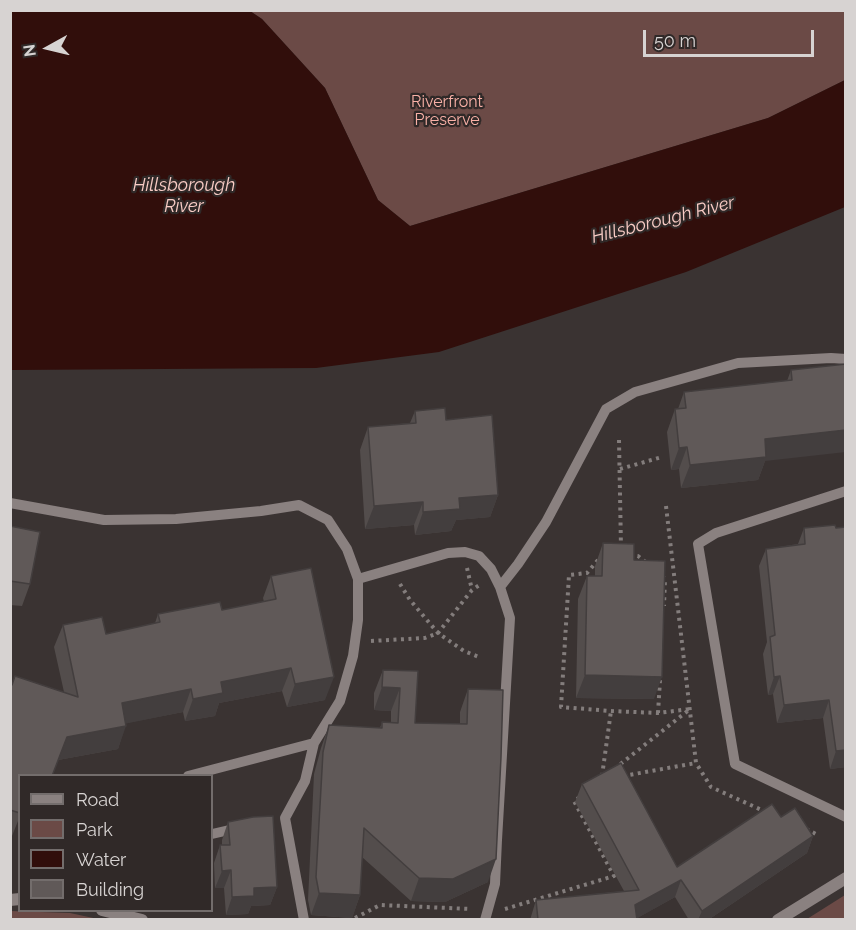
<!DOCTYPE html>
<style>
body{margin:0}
#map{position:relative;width:856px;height:930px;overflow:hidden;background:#3a3332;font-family:Raleway,sans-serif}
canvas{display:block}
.frame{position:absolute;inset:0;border:12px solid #d7d3d2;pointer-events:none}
.legend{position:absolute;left:18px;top:774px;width:195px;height:138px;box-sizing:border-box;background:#302928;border:2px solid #736d6c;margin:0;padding:8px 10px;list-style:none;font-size:18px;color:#d7d3d2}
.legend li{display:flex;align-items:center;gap:12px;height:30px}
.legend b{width:30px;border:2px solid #736d6c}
.north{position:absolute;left:18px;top:18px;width:60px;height:60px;-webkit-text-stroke:4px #302928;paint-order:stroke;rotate:262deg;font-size:16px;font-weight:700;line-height:24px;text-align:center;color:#d7d3d2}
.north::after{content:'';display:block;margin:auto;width:21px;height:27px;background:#d7d3d2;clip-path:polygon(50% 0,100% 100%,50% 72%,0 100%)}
.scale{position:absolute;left:643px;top:30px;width:171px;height:27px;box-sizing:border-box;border:3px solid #d7d3d2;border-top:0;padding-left:8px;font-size:18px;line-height:21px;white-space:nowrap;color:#d7d3d2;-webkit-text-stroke:4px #302928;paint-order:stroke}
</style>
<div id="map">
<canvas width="856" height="930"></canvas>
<div class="frame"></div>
<ul class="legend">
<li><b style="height:8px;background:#8a8180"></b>Road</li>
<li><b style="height:16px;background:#6b4a46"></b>Park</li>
<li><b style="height:16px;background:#310e0b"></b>Water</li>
<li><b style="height:16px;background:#605958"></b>Building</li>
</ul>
<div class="north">N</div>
<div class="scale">50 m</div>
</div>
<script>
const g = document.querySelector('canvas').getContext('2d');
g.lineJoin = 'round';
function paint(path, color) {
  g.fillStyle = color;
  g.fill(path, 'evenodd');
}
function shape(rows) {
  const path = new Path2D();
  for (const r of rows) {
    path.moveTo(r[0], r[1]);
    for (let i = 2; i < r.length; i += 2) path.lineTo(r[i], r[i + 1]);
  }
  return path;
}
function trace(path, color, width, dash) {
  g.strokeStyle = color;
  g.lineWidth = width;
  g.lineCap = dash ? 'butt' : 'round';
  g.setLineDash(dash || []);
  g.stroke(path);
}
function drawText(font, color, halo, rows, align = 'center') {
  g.font = font + ' Raleway,sans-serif';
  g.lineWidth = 4.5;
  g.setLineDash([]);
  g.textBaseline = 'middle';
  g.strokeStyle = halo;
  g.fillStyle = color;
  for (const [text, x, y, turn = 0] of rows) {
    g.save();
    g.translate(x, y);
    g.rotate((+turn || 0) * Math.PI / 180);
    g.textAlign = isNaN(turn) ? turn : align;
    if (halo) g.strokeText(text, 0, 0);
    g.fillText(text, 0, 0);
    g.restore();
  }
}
paint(shape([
 [250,11,845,11,845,80,768,118,410,226,378,200,325,88,262,19],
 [845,895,845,919,807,919],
 [11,911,70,913,98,919,11,919]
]), '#6b4a46');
paint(shape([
 [10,11,250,11,262,19,325,88,378,200,410,226,768,118,845,80,845,207,686,272,439,352,316,368,11,370]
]), '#310e0b');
trace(shape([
 [619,440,621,548],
 [620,469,662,457],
 [666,506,696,763,711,787,766,812],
 [630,555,638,556,647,563],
 [598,560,587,573,569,575,561,707,611,711,658,713,690,709,618,766],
 [467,568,472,590],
 [662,576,665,579,664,606],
 [400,584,410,600,438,633,464,651,479,657],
 [371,641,425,638,438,633,472,590,481,584],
 [658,713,660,680],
 [602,776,611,711],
 [623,776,696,763],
 [806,829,816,834],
 [505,909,614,876,574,801,580,797],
 [355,918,380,905,471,909]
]), '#837d7c', 4, [3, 4.5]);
trace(shape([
 [846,491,716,533,698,544,735,764,846,817],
 [10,503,104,520,176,519,261,511,299,505,328,520,347,549,358,579,358,620,353,656,340,701,314,743,305,781,285,818,304,920],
 [358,579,448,553,465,552,479,556,491,569,500,587,510,618,497,840,495,884,485,920],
 [500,587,518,564,546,522,606,409,635,392,738,363,831,358,846,359],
 [188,776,314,743],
 [212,834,238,828]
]), '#8a8180', 10);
trace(shape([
 [10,900,20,899],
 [102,910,142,920],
 [778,920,846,878]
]), '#8a8180', 12);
paint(shape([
 [846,364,765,461,758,480,681,488,679,469,671,470,667,432,675,409,678,409,684,392,787,381,791,370],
 [415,411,446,420,498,495,490,517,456,520,451,531,415,535,414,525,365,529,360,450,368,427,410,423],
 [10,526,30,584,22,606,10,605],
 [846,527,846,767,830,769,823,718,777,723,773,694,768,695,763,654,767,642,759,566,766,549,798,544,804,528,836,528],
 [603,543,634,560,654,699,576,698,578,599,587,576,595,576,595,566],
 [271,576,325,700,287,707,282,691,219,703,215,716,185,721,183,712,126,723,118,749,58,760,20,776,20,816,12,836,10,836,10,684,64,692,54,647,63,625,106,634,155,623,158,614,222,610,264,602,263,598],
 [383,670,418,671,415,723,460,724,460,712,468,689,488,882,445,902,411,901,362,857,360,895,352,918,311,915,308,900,314,774,321,748,329,725,380,728,382,722,391,722,391,711,374,710,374,693],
 [582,784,677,867,781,817,813,836,807,853,708,920,689,920,675,897,637,918,637,920,530,920,536,900,624,891,575,802],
 [228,822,277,887,270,905,251,906,248,914,226,915,224,888,215,888,214,863,220,845,222,845,222,840]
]), '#534d4c');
paint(shape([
 [846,430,846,452,765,461,758,480,681,488,690,465,765,439],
 [687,447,679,469,671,470,679,448],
 [498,495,490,517,456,520,451,531,415,535,423,512,459,498],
 [423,502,414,525,365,529,374,506],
 [291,668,282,691,219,703,215,716,185,721,193,699,221,682],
 [585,675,662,677,654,699,576,698],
 [780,676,773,694,768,695,774,677],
 [334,677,325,700,287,707,295,684],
 [382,687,400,688,391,711,374,710],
 [191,689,183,712,114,726,122,703],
 [829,700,823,718,777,723,784,705],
 [126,726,118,749,58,760,67,737],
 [846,750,846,767,830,769,836,751],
 [813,836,807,853,708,920,698,920,702,911],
 [496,859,488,882,445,902,411,901,419,878],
 [231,870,224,888,215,888,222,871],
 [681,880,675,897,634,920,635,905],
 [277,887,270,905,251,906,248,914,226,915,232,897,254,888],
 [319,893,360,895,352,918,311,915]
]), '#433e3e');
const building = shape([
 [846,364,846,430,765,439,766,457,690,465,687,447,679,448,675,409,686,408,684,392,792,380,791,370,846,364],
 [445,408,446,420,492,415,498,495,459,498,460,509,423,512,423,502,374,506,368,427,416,423,415,411,445,408],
 [835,525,836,528,846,527,846,750,836,751,829,700,784,705,780,676,774,677,770,637,775,635,766,549,805,544,804,528,835,525],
 [10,526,40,532,30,584,10,581,10,526],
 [603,543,634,544,634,560,665,561,662,677,585,675,587,576,602,576,603,543],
 [311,568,334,677,295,684,291,668,221,682,223,693,193,699,191,689,122,703,126,726,67,737,52,776,20,776,20,813,10,810,10,684,12,685,15,676,78,697,63,625,102,617,106,634,160,622,158,614,220,602,222,610,276,599,271,576,311,568],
 [383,670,418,671,415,723,467,724,468,689,503,690,501,757,496,859,453,879,419,878,364,828,360,895,319,893,316,877,323,752,329,725,382,728,382,722,398,723,400,688,382,687,383,670],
 [621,763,677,867,772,804,781,817,795,808,813,836,702,911,681,880,635,905,637,920,538,920,536,900,639,890,582,784,621,763],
 [273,816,277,887,254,888,254,896,232,897,231,870,222,871,220,845,230,845,228,822,253,817,273,816]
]);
paint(building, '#605958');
trace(building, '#433e3e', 1.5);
drawText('16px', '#fab1a7', '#302928', [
 ["Riverfront",447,102],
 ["Preserve",447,120]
]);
drawText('italic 18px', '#f9ccc5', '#302928', [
 ["Hillsborough",184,186],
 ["River",184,207],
 ["Hillsborough River",663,220,-14]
]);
</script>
